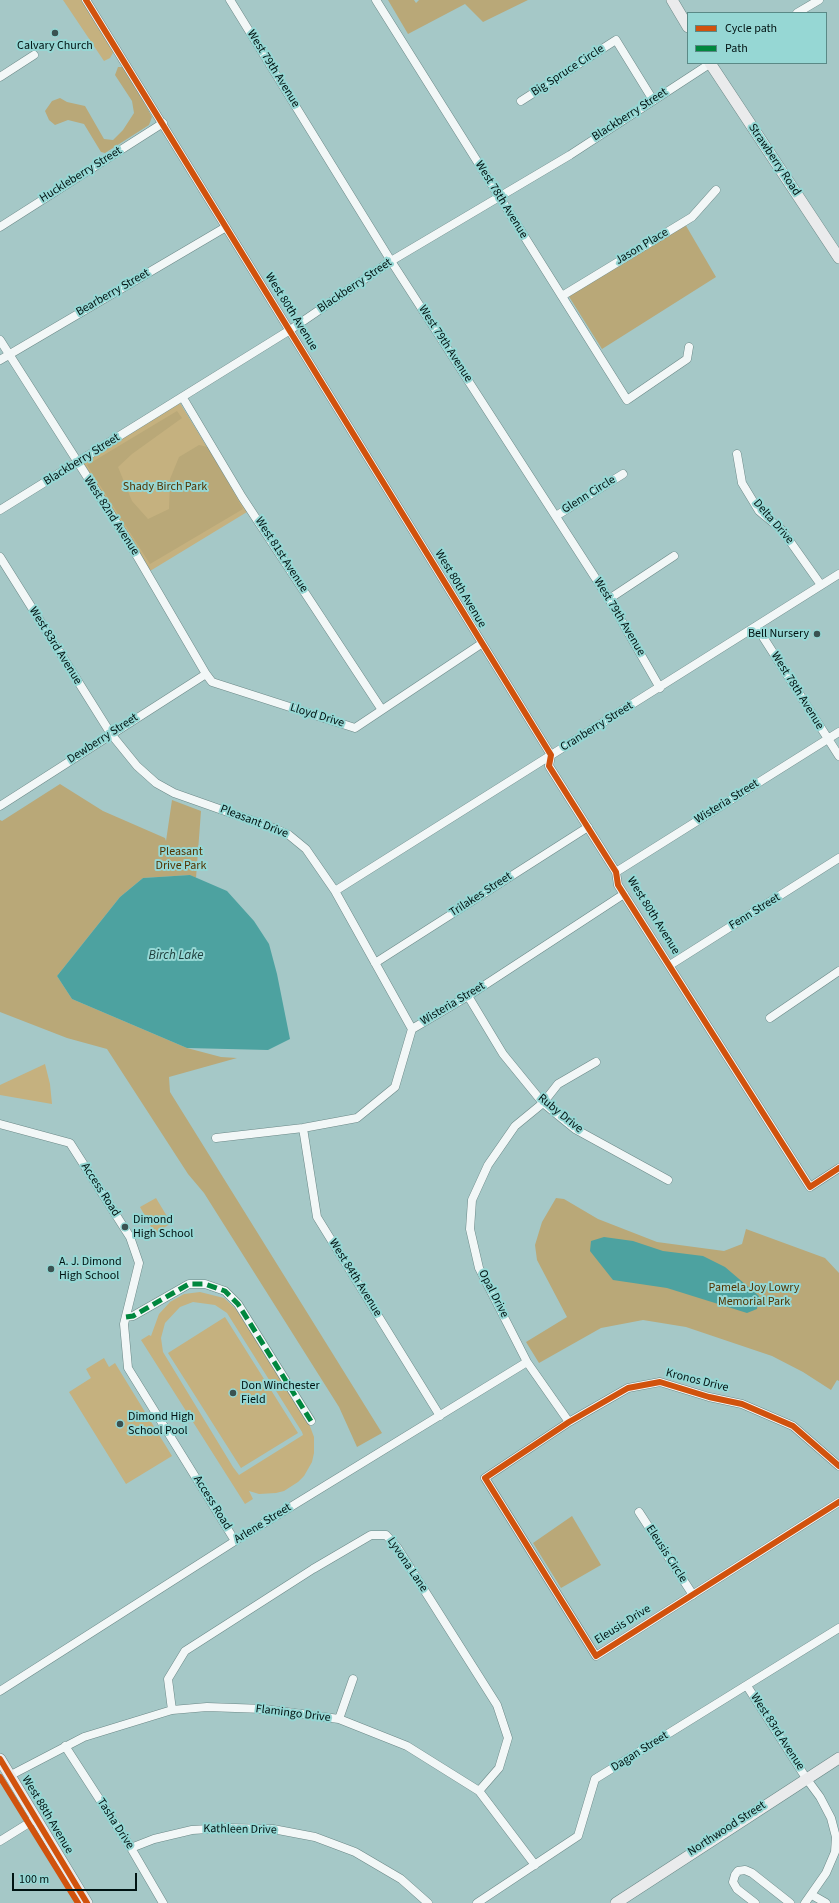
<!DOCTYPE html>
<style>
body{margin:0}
#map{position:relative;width:839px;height:1903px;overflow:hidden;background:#a5c8c7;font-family:"Source Sans 3",sans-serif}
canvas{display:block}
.legend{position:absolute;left:687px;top:12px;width:140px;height:52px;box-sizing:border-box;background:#96d7d4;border:1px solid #5a8986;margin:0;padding:5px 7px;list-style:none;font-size:12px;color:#001312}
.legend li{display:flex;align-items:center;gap:8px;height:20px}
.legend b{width:20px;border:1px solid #5a8986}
.scale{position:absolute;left:12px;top:1873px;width:125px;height:18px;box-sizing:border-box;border:2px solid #001312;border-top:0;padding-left:5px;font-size:12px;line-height:14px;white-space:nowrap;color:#001312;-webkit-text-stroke:3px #96d7d4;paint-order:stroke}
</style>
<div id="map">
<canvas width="839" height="1903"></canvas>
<ul class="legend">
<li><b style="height:5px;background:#d1520d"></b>Cycle path</li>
<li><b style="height:5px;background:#00873e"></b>Path</li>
</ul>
<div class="scale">100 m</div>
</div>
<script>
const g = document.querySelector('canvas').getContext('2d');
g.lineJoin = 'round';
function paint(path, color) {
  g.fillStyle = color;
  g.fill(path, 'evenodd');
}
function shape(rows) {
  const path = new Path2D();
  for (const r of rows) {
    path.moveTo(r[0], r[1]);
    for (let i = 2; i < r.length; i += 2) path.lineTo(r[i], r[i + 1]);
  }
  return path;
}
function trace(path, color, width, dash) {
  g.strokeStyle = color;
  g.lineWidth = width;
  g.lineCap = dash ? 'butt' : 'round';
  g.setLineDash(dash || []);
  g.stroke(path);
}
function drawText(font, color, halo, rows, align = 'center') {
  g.font = font + ' "Source Sans 3",sans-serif';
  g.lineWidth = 4;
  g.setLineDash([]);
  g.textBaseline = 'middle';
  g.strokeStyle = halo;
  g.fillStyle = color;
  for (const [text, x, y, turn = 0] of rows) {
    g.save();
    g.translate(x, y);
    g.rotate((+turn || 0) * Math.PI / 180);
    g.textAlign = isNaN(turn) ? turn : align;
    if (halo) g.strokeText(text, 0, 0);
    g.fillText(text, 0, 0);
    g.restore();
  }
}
paint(shape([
 [63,0,82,0,114,51,110,58,104,61],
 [180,403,247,512,150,571,83,463],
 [45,1064,50,1084,52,1104,0,1095,0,1085],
 [156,1198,171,1223,155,1234,140,1207],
 [200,1292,224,1298,236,1309,308,1421,314,1437,314,1453,312,1462,304,1476,298,1482,284,1491,276,1493,259,1494,249,1491,253,1499,245,1504,141,1340,149,1335,151,1336,159,1314,170,1302,184,1294],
 [193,1302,215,1305,227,1313,302,1432,303,1435,239,1475,233,1467,163,1352,161,1338,165,1323,180,1307],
 [225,1317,298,1433,241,1468,168,1353],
 [104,1358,109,1367,115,1363,172,1456,126,1484,69,1392,91,1378,86,1369]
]), '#c5b17f');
paint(shape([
 [388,0,414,0,416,3,419,0,528,0,483,22,465,4,408,34],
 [118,67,125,67,152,117,149,125,105,153,101,152,84,124,68,120,55,125,49,120,45,111,52,101,60,98,67,102,85,106,104,139,113,140,123,130,134,113,132,101,115,75],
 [685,224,716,277,602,349,568,295],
 [177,411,182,418,132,454,118,467,132,501,148,519,169,509,170,479,179,457,199,445,208,447,243,509,150,564,87,465],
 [60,784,103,811,165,838,166,841,172,800,201,811,196,878,190,875,143,878,120,897,57,976,72,999,187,1048,221,1057,237,1058,169,1077,170,1092,382,1433,357,1447,339,1407,204,1193,188,1174,107,1049,67,1038,0,1012,0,820,2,821],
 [556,1198,564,1199,598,1219,657,1242,724,1251,742,1244,746,1229,825,1258,839,1273,839,1381,837,1380,831,1390,803,1372,772,1356,686,1327,643,1320,601,1328,539,1363,526,1342,567,1317,537,1260,535,1245,542,1222],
 [572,1516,601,1565,561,1588,533,1543]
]), '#b9a878');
paint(shape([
 [190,875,227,891,254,921,269,944,277,974,290,1039,268,1050,187,1048,72,999,57,976,120,897,143,878],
 [604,1237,633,1241,663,1251,703,1256,725,1267,759,1296,757,1309,747,1313,667,1288,613,1280,590,1251,591,1241]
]), '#4da2a0');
const street = shape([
 [86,0,551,755,549,766,616,872,618,885,810,1187,839,1168],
 [230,0,391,261,609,599,660,688],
 [376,0,627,400,687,359,689,347],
 [797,13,819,0],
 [0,77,34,55],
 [521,101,616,40,653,100],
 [0,227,163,123],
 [562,296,692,217,716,190],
 [0,340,130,544,206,674,212,682,355,728,481,644],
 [0,360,226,227],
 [183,398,242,497,382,710],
 [737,454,742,483,759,511,782,530,821,585],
 [0,510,290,330,391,261,570,155,711,63],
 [556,516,623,474],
 [0,557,111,734,137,766,156,783,174,793,276,829,289,835,306,849,335,891,412,1029],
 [609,599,674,556],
 [756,626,839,756],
 [0,806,206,674],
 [616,872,839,732],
 [335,891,839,574],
 [375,963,588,827],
 [670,965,839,858],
 [468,996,503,1054,543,1103,575,1129,668,1180],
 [770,1018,839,971],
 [0,1124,70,1143,130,1237,139,1263,124,1324,128,1368,235,1541],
 [303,1128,317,1217,440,1416],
 [216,1138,303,1128,357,1118,395,1087,412,1029,468,996,624,894],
 [126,1317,133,1316,189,1284,205,1284,225,1291,238,1304,311,1421],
 [569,1422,527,1362,479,1268,470,1229,472,1200,488,1165,515,1126,543,1103,558,1084,596,1062],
 [839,1466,793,1426,742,1404,709,1397,660,1382,628,1388,569,1422,485,1478,596,1656,839,1502],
 [639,1512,693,1595],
 [747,1686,806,1778,820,1797,831,1818,836,1837,835,1852,826,1873,805,1903],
 [0,1691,235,1541,527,1362],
 [172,1710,168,1679,185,1651,313,1569,371,1535,386,1535,397,1547,497,1705,508,1738,499,1768,479,1791],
 [339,1719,353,1679],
 [65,1746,131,1848,163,1903],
 [11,1775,84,1737,172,1710,207,1707,264,1709,339,1719,407,1746,479,1791,535,1865],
 [0,1841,37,1818],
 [131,1848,154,1839,192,1830,226,1828,273,1829,315,1837,355,1852,401,1879,428,1903],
 [812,1895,826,1903],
 [477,1903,578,1836,595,1779,839,1628],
 [755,1903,737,1889,733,1882,735,1875,738,1871,745,1870,752,1873,790,1903]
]);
const secondary = shape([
 [672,0,688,27],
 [710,63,839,258],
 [0,1759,87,1903],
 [616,1903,839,1758]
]);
trace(street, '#6b8887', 9);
trace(secondary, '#6b8887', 12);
trace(street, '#f2f7f7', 8);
trace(secondary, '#eaebec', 11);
trace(shape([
 [126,1317,133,1316,189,1284,205,1284,225,1291,238,1304,311,1421]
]), '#00873e', 5, [10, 5]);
trace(shape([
 [86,0,551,755,549,766,616,872,618,885,810,1187,839,1168],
 [839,1466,793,1426,742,1404,709,1397,660,1382,628,1388,569,1422,485,1478,596,1656,839,1502],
 [0,1759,87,1903],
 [0,1777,78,1903]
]), '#d1520d', 6);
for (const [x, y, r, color] of [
 [55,33,4,"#3a5251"],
 [817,634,4,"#3a5251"],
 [125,1227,4,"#3a5251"],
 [51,1269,4,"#3a5251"],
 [233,1393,4,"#3a5251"],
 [120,1424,4,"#3a5251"]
]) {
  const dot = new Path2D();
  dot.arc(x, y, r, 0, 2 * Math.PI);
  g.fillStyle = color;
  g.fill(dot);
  trace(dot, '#96d7d4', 1.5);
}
drawText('12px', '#001312', '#96d7d4', [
 ["Calvary Church",55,46,"center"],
 ["Bell Nursery",809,634,"right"],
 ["Dimond",133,1220],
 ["High School",133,1234],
 ["A. J. Dimond",59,1262],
 ["High School",59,1276],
 ["Don Winchester",241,1386],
 ["Field",241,1400],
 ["Dimond High",128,1417],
 ["School Pool",128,1431]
], 'left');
drawText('12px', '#001312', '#96d7d4', [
 ["West 79th Avenue",273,69,58],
 ["Big Spruce Circle",568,71,-33],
 ["Blackberry Street",630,115,-33],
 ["Strawberry Road",774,160,56],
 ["Huckleberry Street",81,175,-32],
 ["West 78th Avenue",501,200,58],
 ["Jason Place",642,247,-31],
 ["Blackberry Street",355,286,-34],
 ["Bearberry Street",113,293,-30],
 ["West 80th Avenue",291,312,58],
 ["West 79th Avenue",445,344,57],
 ["Blackberry Street",82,460,-32],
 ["Glenn Circle",589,495,-32],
 ["West 82nd Avenue",111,516,57],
 ["Delta Drive",773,522,49],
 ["West 81st Avenue",281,555,57],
 ["West 80th Avenue",460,589,59],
 ["West 79th Avenue",619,617,59],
 ["West 83rd Avenue",55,646,58],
 ["West 78th Avenue",797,691,58],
 ["Lloyd Drive",317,716,17],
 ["Cranberry Street",597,727,-32],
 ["Dewberry Street",103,739,-33],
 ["Wisteria Street",727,802,-32],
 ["Pleasant Drive",254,822,21],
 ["Trilakes Street",481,895,-33],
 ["Fenn Street",755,912,-32],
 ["West 80th Avenue",653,916,58],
 ["Wisteria Street",453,1004,-31],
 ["Ruby Drive",560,1114,39],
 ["Access Road",100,1190,57],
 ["West 84th Avenue",355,1278,58],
 ["Opal Drive",493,1294,63],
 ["Kronos Drive",697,1381,14],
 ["Access Road",212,1503,58],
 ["Arlene Street",263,1524,-32],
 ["Eleusis Circle",666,1554,57],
 ["Lyvona Lane",407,1565,56],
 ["Eleusis Drive",623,1625,-32],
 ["Flamingo Drive",293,1714,7],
 ["West 83rd Avenue",777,1732,57],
 ["Dagan Street",640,1752,-32],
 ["West 88th Avenue",47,1815,59],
 ["Tasha Drive",115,1824,57],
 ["Northwood Street",727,1829,-33],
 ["Kathleen Drive",240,1830,1]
]);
drawText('12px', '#523301', '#96d7d4', [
 ["Shady Birch Park",165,487],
 ["Pleasant",181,852],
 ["Drive Park",181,866],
 ["Pamela Joy Lowry",754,1288],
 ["Memorial Park",754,1302]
]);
drawText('italic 13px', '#1c3b39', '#96d7d4', [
 ["Birch Lake",176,956]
]);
</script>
